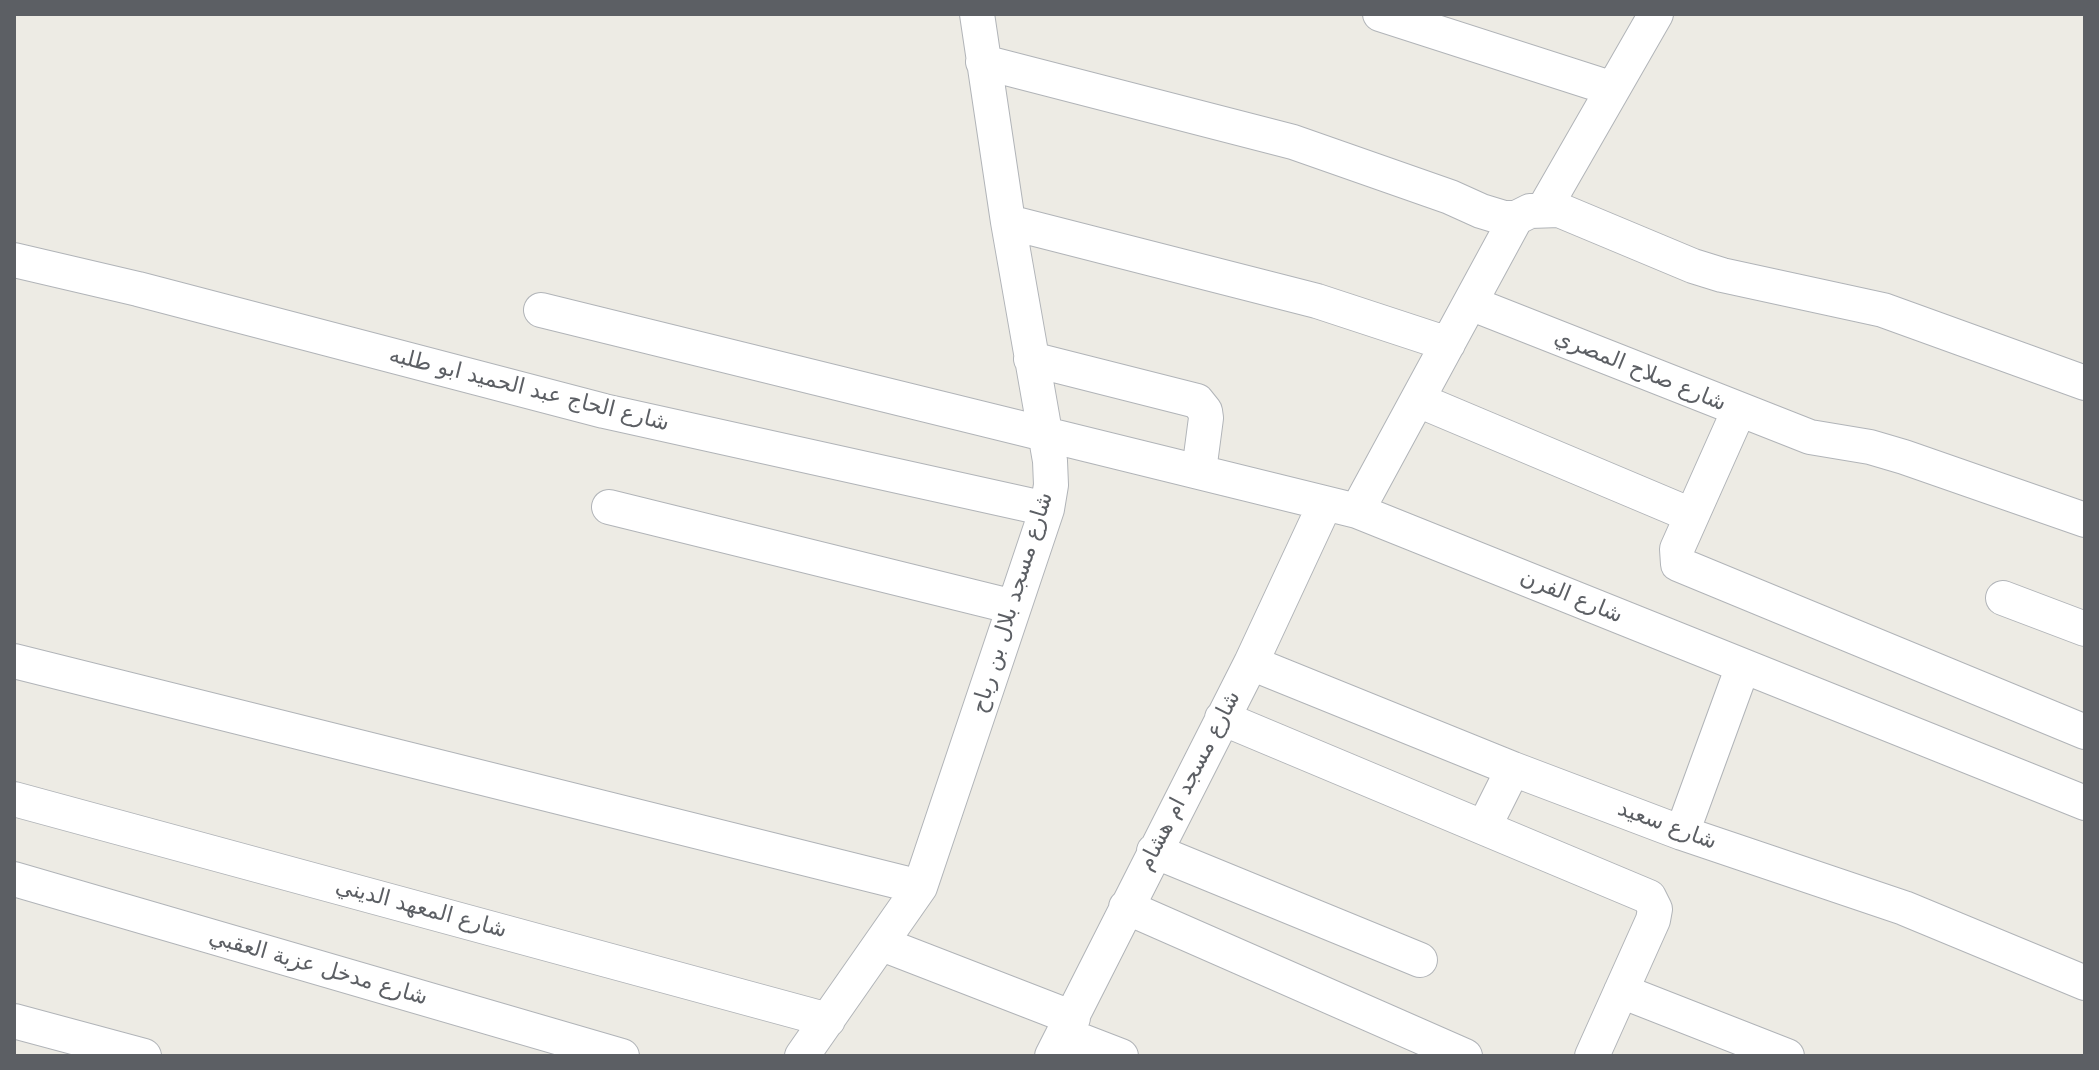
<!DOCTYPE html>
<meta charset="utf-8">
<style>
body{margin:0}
#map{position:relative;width:2099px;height:1070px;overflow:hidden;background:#edebe4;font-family:"DejaVu Sans",sans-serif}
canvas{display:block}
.frame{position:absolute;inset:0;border:16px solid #5c5f64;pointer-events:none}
</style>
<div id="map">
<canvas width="2099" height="1070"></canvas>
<div class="frame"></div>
</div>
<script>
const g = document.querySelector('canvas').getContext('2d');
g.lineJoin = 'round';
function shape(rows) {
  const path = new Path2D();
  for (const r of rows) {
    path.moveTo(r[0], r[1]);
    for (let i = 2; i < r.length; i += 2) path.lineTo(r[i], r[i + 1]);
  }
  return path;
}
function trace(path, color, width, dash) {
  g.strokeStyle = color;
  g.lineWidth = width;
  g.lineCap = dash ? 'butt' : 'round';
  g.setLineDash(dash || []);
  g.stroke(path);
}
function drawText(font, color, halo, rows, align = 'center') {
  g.font = font + ' "DejaVu Sans","Noto Naskh Arabic",sans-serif';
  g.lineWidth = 7;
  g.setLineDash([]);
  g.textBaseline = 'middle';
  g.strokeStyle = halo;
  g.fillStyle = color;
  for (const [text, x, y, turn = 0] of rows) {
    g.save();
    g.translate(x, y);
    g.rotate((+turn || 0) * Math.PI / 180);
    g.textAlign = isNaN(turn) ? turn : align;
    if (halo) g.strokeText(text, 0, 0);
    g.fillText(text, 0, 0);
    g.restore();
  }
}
const minor = shape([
 [1380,14,1613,89],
 [983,62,1293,142,1450,197,1481,211,1504,218,1516,218,1530,211,1559,210,1693,266,1722,275,1883,310,2085,383],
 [1544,209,1656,14],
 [1008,222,1317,301,1448,344],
 [14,260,138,289,604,411,1047,509],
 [1470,303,1810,437,1870,447,1904,457,2085,520],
 [541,310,1357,511,2085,803],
 [1031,359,1197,401,1205,411,1206,418,1199,471],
 [1418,400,1691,515],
 [1739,410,1677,549,1678,564,2085,732],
 [609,507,1014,607],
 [1357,511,1516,218],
 [2003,598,2085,629],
 [14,661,920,887],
 [1251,663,1513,769,1682,833,1904,908,2085,983],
 [1222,718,1649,897,1655,909,1653,920,1592,1056],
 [14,799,828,1020],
 [1484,827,1513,769],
 [1682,833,1743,666],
 [1154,851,1420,960],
 [14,879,622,1056],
 [1126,907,1465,1056],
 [882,944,1073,1018],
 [1621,991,1787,1056],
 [14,1021,144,1056],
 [1064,1034,1121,1056],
 [802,1056,920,887,1047,509,1051,485,1050,461,1008,222,977,14],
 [1052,1056,1251,663,1325,504]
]);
trace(minor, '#b1b4b8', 36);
trace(minor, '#fff', 34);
drawText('22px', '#5c5f64', '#fff', [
 ["شارع صلاح المصري",1640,371,22],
 ["شارع الحاج عبد الحميد ابو طلبه",529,390,14],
 ["شارع الفرن",1571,597,22],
 ["شارع مسجد بلال بن رباح",1013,603,-73],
 ["شارع مسجد ام هشام",1190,781,-63],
 ["شارع سعيد",1667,826,20],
 ["شارع المعهد الديني",421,909,15],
 ["شارع مدخل عزبة العقبي",318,968,16]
]);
</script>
